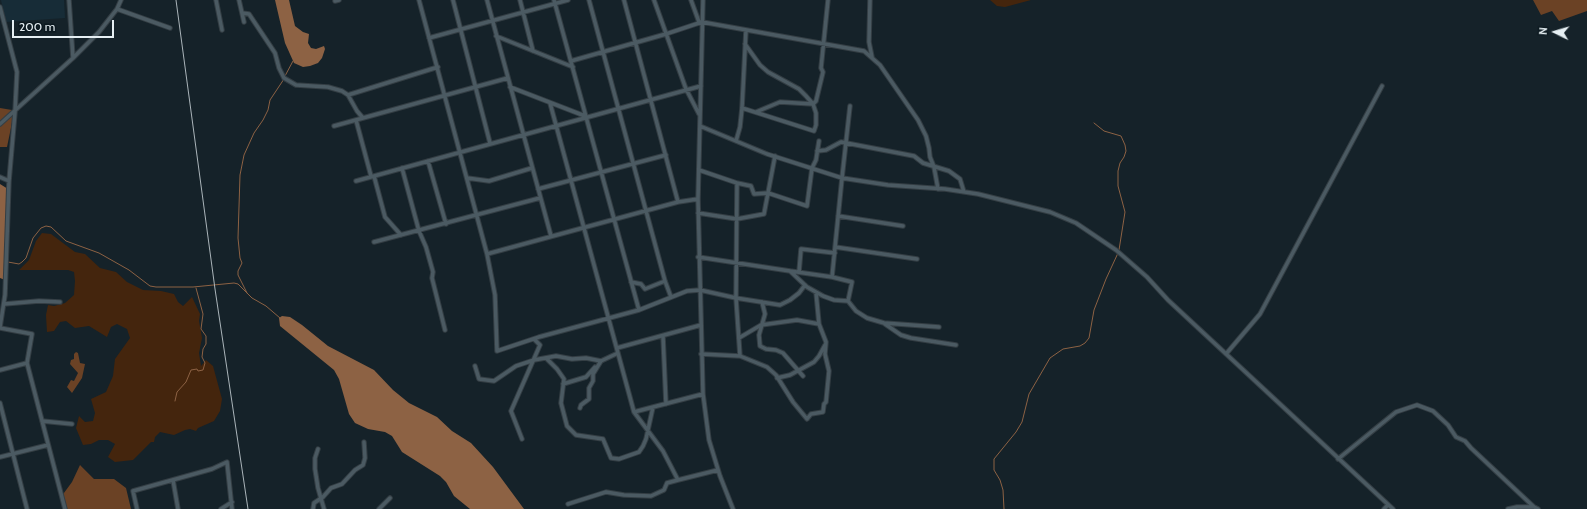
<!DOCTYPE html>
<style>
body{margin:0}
#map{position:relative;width:1587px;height:509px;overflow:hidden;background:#152229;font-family:Cabin,sans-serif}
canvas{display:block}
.north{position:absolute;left:1535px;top:12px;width:40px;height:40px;-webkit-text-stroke:3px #0c1920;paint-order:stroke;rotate:275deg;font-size:11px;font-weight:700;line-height:16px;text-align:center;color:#e6eff3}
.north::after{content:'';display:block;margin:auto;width:14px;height:18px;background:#e6eff3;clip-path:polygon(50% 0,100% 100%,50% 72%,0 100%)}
.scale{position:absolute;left:12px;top:20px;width:102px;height:18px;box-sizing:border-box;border:2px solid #e6eff3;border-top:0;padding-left:5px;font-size:12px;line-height:14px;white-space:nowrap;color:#e6eff3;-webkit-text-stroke:3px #0c1920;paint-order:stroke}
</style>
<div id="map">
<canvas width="1587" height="509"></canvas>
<div class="north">N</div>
<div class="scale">200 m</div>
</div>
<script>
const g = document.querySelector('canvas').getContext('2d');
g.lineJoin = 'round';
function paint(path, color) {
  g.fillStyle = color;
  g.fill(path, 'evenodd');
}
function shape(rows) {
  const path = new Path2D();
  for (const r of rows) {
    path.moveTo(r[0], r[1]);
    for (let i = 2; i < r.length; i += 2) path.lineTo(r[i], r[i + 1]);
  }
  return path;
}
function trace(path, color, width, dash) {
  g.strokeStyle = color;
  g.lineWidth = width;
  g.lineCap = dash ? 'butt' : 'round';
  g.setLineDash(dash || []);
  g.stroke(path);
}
paint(shape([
 [1,0,64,0,65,18,6,22]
]), '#172c37');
paint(shape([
 [990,0,1031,0,1005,7,997,6],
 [42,233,51,234,75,252,85,254,100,268,116,272,127,282,143,290,161,291,174,294,178,302,183,306,192,297,200,314,199,321,202,338,199,353,201,366,206,360,213,366,222,399,220,411,214,421,198,428,196,431,190,429,185,430,174,435,160,432,155,437,154,442,151,442,133,460,115,462,108,457,115,444,108,440,99,440,91,444,83,445,76,428,79,416,85,422,93,421,95,413,91,399,106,392,113,376,115,359,130,338,127,329,117,324,111,327,107,337,89,326,75,328,66,321,60,322,54,331,47,332,46,315,48,305,54,306,65,303,74,295,75,281,74,272,68,270,19,270,29,260,36,241]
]), '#44250d');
paint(shape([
 [1533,0,1587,0,1587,11,1559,21,1552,11,1541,15],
 [0,108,12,110,13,118,7,147,0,147],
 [76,352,78,353,80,363,85,364,82,378,72,393,67,387,71,380,74,381,78,373,70,364,71,360,74,359,74,354],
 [80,465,94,479,114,479,126,488,131,509,65,509,61,497,72,482]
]), '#6b4225');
paint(shape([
 [275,0,289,0,295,26,303,32,309,34,308,43,311,48,316,49,324,46,325,49,322,58,318,63,310,66,303,67,294,63,285,43],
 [0,184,8,189,5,280,0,278],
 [282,316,290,317,302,325,328,346,374,370,393,390,409,403,437,417,452,431,471,443,493,467,524,509,470,509,454,496,446,482,440,476,402,452,392,436,385,432,368,429,355,423,349,414,339,379,334,370,280,326,279,318]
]), '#8d6244');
trace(shape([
 [285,76,293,61],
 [1094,123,1104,131,1121,136,1125,145,1126,151,1124,157,1120,163,1118,171,1118,186,1125,212,1119,250],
 [8,262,19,264,22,262,26,258,33,238,41,228,46,226,51,227,66,241,99,253,129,270,150,286,156,287,193,287,234,283,238,284,252,298,266,306,280,318],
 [247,293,238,275,238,271,242,263,240,258,238,238,240,175,244,155,254,133,263,120,268,110,270,100,284,79],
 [175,401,177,392,186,382,191,370,197,369,198,371,203,370,205,363,202,357,203,349,206,344,206,336,201,329,203,314,196,288],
 [1004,509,1003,490,1000,480,994,470,994,459,1016,432,1022,422,1029,394,1050,358,1063,349,1080,346,1085,343,1089,338,1094,310,1106,279,1118,253]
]), '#8d6244', 1);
const minor = shape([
 [69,0,73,58],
 [216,0,222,30],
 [239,0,244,22],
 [419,0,487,254,495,295,497,351,539,337,639,310,687,291,700,290,736,298,780,305,790,300,799,293,805,285],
 [453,0,490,143],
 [487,0,551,236],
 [520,0,533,51],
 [554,0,639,310],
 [589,0,665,281,671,297],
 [624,0,678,202],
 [654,0,686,89,699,114],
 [691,0,699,22],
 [703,0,698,199,703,394,709,440,720,476,733,509],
 [870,0,869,42,872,57],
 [335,1,339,0],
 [0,7,17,72,15,112,9,181,5,295,0,327],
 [117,9,170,28],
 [242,13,249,14,275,53,279,68,284,78,296,85,328,87,342,91,348,95,357,111,363,118],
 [496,36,573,67],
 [429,38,568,0],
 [571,61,666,34,702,22,864,51,880,65,918,120,926,136,929,148,930,157,934,167,938,189],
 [510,87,585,116],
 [348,95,438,67],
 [550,103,634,412,663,451,678,480,718,470],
 [742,108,814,131,816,125,816,113,813,104,806,96,799,89,768,72,760,65,745,44],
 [756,112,780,102,813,104,816,101,823,72,821,68,828,0],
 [356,120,371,176],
 [0,124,73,58,99,32,117,9,121,0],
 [334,126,508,78],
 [700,126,767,154,842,178,888,185,945,189,978,194,1050,212,1076,223,1116,250,1147,277,1168,300,1393,509],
 [736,141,740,127,742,108,746,30],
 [817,151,826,150,841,142,914,156,923,163,949,171,960,179,964,192],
 [428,161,446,224],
 [402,168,419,231,426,247,433,272,432,278,445,330],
 [699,170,737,183,751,186,754,194,768,193,807,206,812,168,816,160,819,141],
 [374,176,385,217,401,235],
 [0,177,9,181],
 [467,178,489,181,532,168],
 [356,181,701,86],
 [737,183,736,298,740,356],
 [538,189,666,155],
 [698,213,737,219,764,214,775,156],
 [838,216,903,226],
 [374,242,540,198],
 [835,247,917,259],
 [487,254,678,202,698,199],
 [698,257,790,271,807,287,823,296,834,300,848,301],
 [790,271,832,277,852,282,848,301,856,311,867,318,884,323,939,327],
 [799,272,801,249,835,253],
 [832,277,842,178,850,106],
 [631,282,641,284,645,289,665,281],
 [762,302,765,314,759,335,760,346,766,349,776,350,783,353,803,376],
 [4,304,39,301,60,302],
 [885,324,901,335,911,338,956,345],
 [0,328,32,334,27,363,65,509],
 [663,336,666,404],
 [739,338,761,325,797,320,819,324],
 [617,348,701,325],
 [701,354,740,356,767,367,776,375,793,402,807,419,811,414,823,412,824,404,826,402,829,371,825,354,826,342,819,324,816,292],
 [1226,354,1260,314,1382,86],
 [546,358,557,369,564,379,561,403,567,426,576,435,603,439,611,458,619,459,639,452,643,446,646,439,653,407],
 [475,366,479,379,494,381,516,366,534,360,556,356,572,359,586,358,601,361,618,353],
 [0,370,27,363],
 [777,378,790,375,814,362,819,356,825,345],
 [563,384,586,377,595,367],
 [0,403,27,509],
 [580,408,581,405,589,399,589,388,593,381,593,374,601,361],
 [634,412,703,394],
 [42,421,72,424],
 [522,439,511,411,540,345,534,339],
 [318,449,315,458,315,469,318,488,324,509],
 [0,457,48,445],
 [1338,459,1396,412,1417,405,1433,411,1448,425,1456,437,1465,441,1471,448,1534,507],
 [173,480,178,509],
 [568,504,606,492,624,495,651,496,664,490,667,483,678,480],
 [137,509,133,491,212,469,227,462,232,509],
 [221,509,232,502],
 [313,509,314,503,323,497,331,488,342,484,355,470,363,465,365,458,364,442],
 [379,509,390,498],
 [1384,509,1388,505],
 [1508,509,1517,507,1534,507,1538,509]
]);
trace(minor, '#343e44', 5.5);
trace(minor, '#4b5a62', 3.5);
trace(shape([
 [176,0,215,289,248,509]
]), '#abb5ba', 1);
</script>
